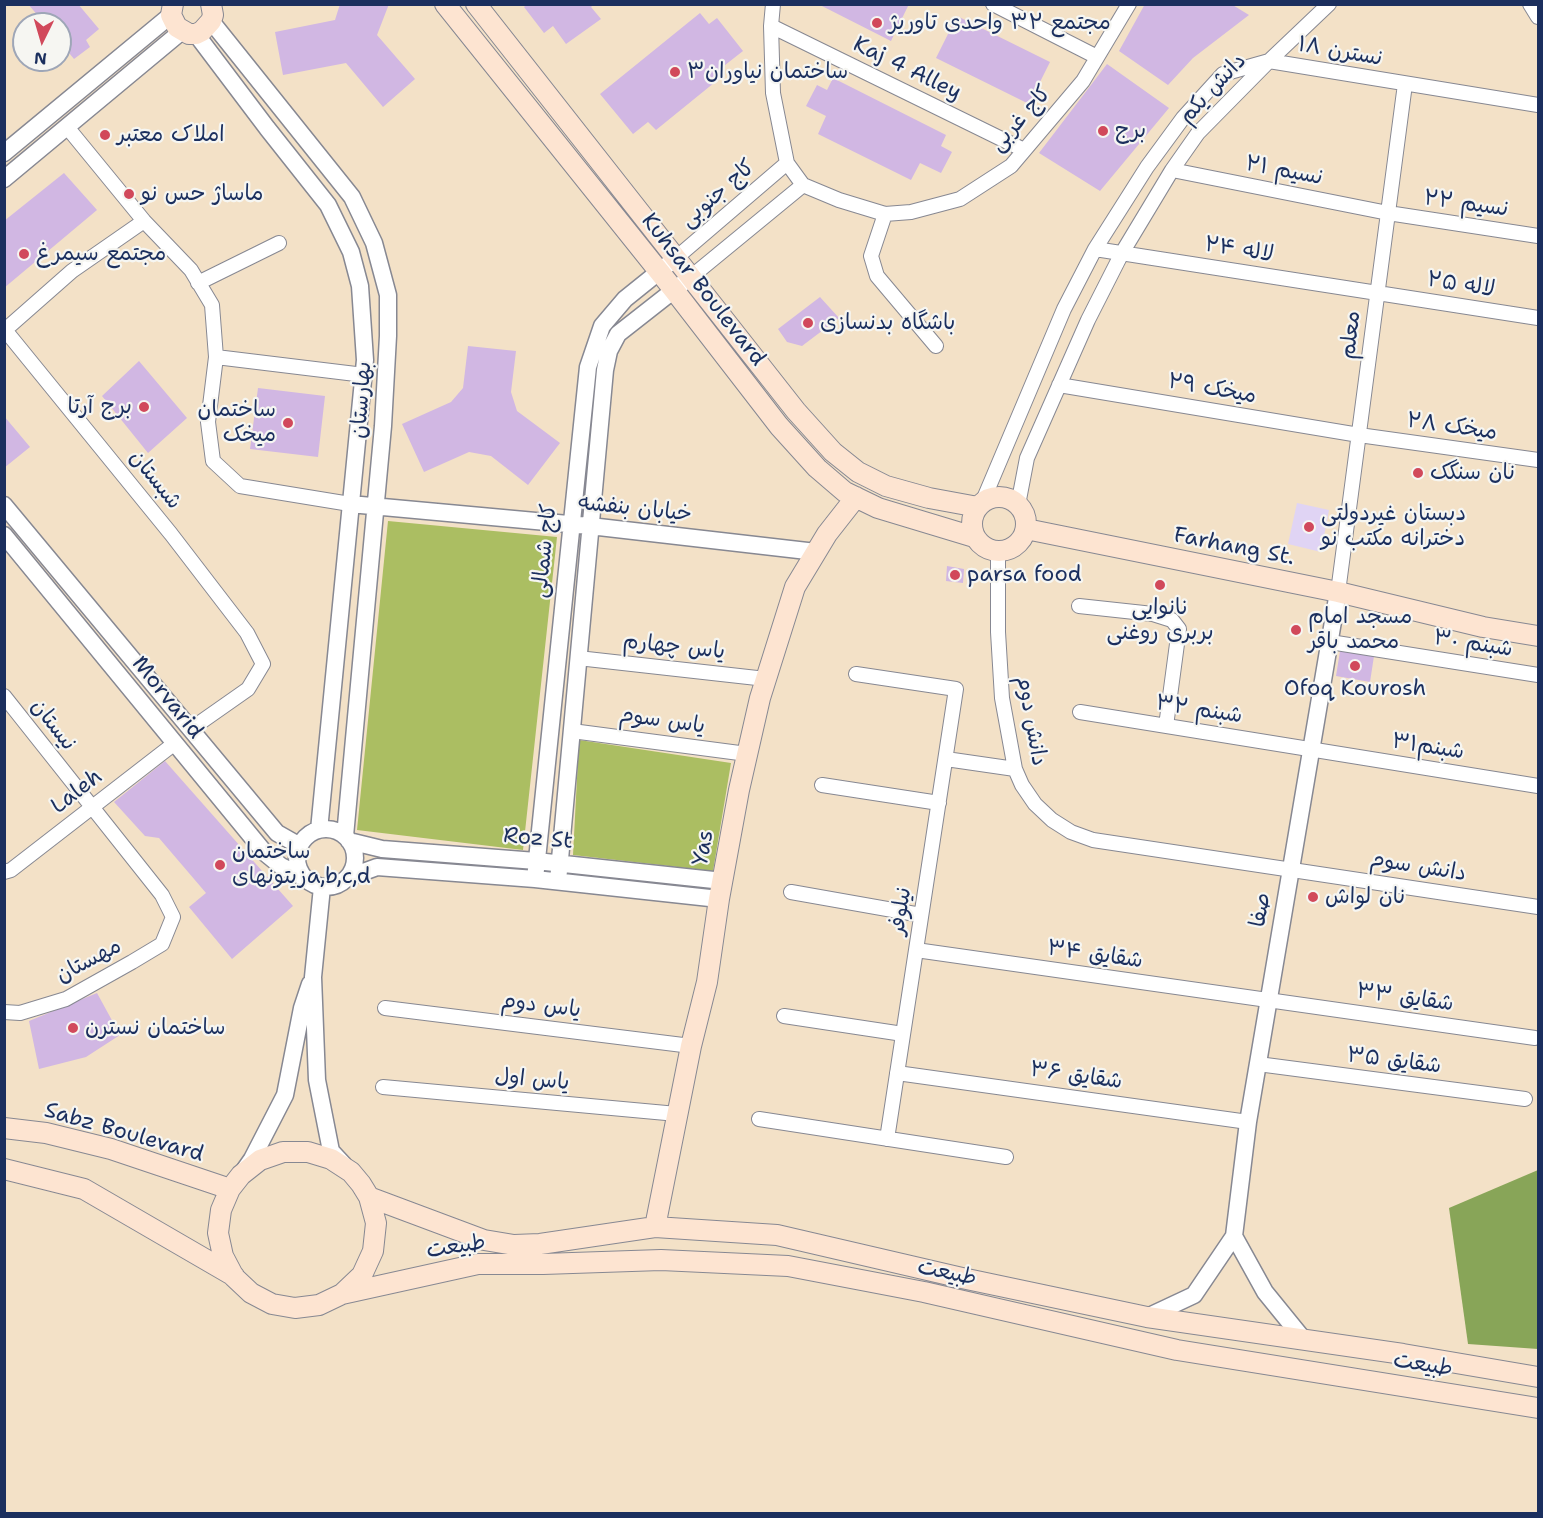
<!DOCTYPE html>
<meta charset="utf-8">
<style>
body{margin:0}
#map{position:relative;width:1543px;height:1518px;overflow:hidden;background:#f3e1c7;font-family:"Shantell Sans",sans-serif}
canvas{display:block}
.frame{position:absolute;inset:0;border:6px solid #1b2f5e;pointer-events:none}
.north{position:absolute;left:12px;top:12px;width:60px;height:60px;box-sizing:border-box;background:#f6f6f2;border:2px solid #9ea6b7;border-radius:50%;rotate:185deg;font-size:16px;font-weight:700;line-height:24px;text-align:center;color:#1b2f5e}
.north::after{content:'';display:block;margin:auto;width:21px;height:27px;background:#d1495b;clip-path:polygon(50% 0,100% 100%,50% 72%,0 100%)}
</style>
<div id="map">
<canvas width="1543" height="1518"></canvas>
<div class="frame"></div>
<div class="north">N</div>
</div>
<script>
const g = document.querySelector('canvas').getContext('2d');
g.lineJoin = 'round';
function paint(path, color) {
  g.fillStyle = color;
  g.fill(path, 'evenodd');
}
function shape(rows) {
  const path = new Path2D();
  for (const r of rows) {
    if (r.length === 3) {
      path.moveTo(r[0] + r[2], r[1]);
      path.arc(r[0], r[1], r[2], 0, 2 * Math.PI);
      continue;
    }
    path.moveTo(r[0], r[1]);
    for (let i = 2; i < r.length; i += 2) path.lineTo(r[i], r[i + 1]);
  }
  return path;
}
function trace(path, color, width, dash) {
  g.strokeStyle = color;
  g.lineWidth = width;
  g.lineCap = dash ? 'butt' : 'round';
  g.setLineDash(dash || []);
  g.stroke(path);
}
function drawText(font, color, halo, rows, align = 'center') {
  g.font = font + ' "Shantell Sans","Playpen Sans Arabic",sans-serif';
  g.lineWidth = 4.5;
  g.setLineDash([]);
  g.textBaseline = 'middle';
  g.strokeStyle = halo;
  g.fillStyle = color;
  for (const [text, x, y, turn = 0] of rows) {
    g.save();
    g.translate(x, y);
    g.rotate((+turn || 0) * Math.PI / 180);
    g.textAlign = isNaN(turn) ? turn : align;
    if (halo) g.strokeText(text, 0, 0);
    g.fillText(text, 0, 0);
    g.restore();
  }
}
paint(shape([
 [1297,503,1329,510,1321,552,1288,544]
]), '#e0d4f4');
paint(shape([
 [388,521,557,537,523,850,357,830],
 [579,740,731,763,713,871,573,855]
]), '#abbe62');
paint(shape([
 [1538,1170,1538,1349,1468,1344,1449,1208]
]), '#88a558');
paint(shape([
 [28,4,78,4,99,29,86,40,90,47,74,59,60,42,60,24,45,24],
 [340,4,389,4,377,35,415,79,383,107,346,63,283,75,275,32,335,20],
 [527,4,594,4,591,7,601,19,566,44,553,26,544,33,524,7],
 [818,4,909,4,891,41],
 [1145,4,1231,4,1249,15,1193,58,1168,85,1119,51],
 [700,13,709,24,717,18,743,51,720,69,725,74,656,130,648,122,633,134,600,94],
 [957,16,1050,62,1029,104,936,58],
 [1107,64,1169,108,1100,191,1039,153],
 [833,78,946,135,941,146,952,152,941,173,920,163,911,180,818,134,826,116,806,106,817,85,827,90],
 [64,173,97,210,4,288,4,221],
 [820,297,839,318,802,346,787,342,778,329],
 [468,346,516,351,511,392,517,411,560,443,528,485,491,456,469,452,424,472,402,424,451,402,463,388],
 [139,361,187,418,148,453,102,396],
 [258,388,325,396,318,457,250,449],
 [4,416,30,447,4,468],
 [947,566,964,569,963,583,946,581],
 [1340,651,1374,656,1370,682,1336,676],
 [165,761,293,906,232,959,189,907,206,893,159,838,145,836,114,802],
 [97,993,120,1035,86,1057,39,1069,29,1021]
]), '#d1b7e3');
const minor = shape([
 [773,4,771,26,773,93,787,163,803,185],
 [993,4,1097,57],
 [1530,4,1538,17],
 [771,26,1024,150],
 [67,127,144,221,191,270,212,305,216,357,208,422,213,461,240,486,350,504],
 [1172,170,1388,213,1538,236],
 [803,185,839,200,885,214,911,212,960,199,1011,166,1083,81,1129,4],
 [885,214,871,256,877,276,936,346],
 [144,221,72,271,5,330,171,534,247,633,263,664,248,689,191,729],
 [1095,249,1538,318],
 [676,258,787,163],
 [691,277,803,185],
 [198,283,279,243],
 [216,357,364,375],
 [1059,385,1359,435,1538,460],
 [982,503,1064,309,1095,249,1147,167,1183,118,1223,74,1269,61,1538,105],
 [1018,505,1027,458,1088,320,1122,253,1172,170,1198,133,1269,61,1329,4],
 [998,551,998,632,1002,698,1015,769,1022,785,1035,804,1052,820,1071,832,1093,840,1538,907],
 [1338,592,1405,84],
 [1079,606,1153,614,1172,620,1179,629,1166,726],
 [1330,642,1538,675],
 [578,658,766,679],
 [856,674,956,689,887,1139],
 [4,696,162,895,173,917,162,944,132,962,66,999,20,1013,4,1012],
 [1080,712,1538,786],
 [572,731,747,754],
 [946,759,1015,769],
 [822,785,939,803],
 [4,872,11,870,175,743],
 [791,892,921,915],
 [916,950,1535,1038],
 [385,1008,691,1046],
 [784,1016,903,1034],
 [1258,1064,1525,1099],
 [897,1073,1248,1122],
 [383,1087,677,1114],
 [759,1119,1006,1157]
]);
const tertiary = shape([
 [211,21,352,197,374,243,388,295,388,336,383,426,345,836],
 [196,34,267,128,328,205,351,252,360,286,365,360,319,830],
 [4,153,171,15],
 [4,179,182,31],
 [350,504,590,526,816,552],
 [4,505,277,833,300,846],
 [4,535,265,853,281,866,305,878],
 [326,858,29],
 [349,841,382,849,536,861,723,881],
 [347,878,377,867,535,879,719,899],
 [535,879,588,367,602,326,625,299,676,258],
 [558,881,605,370,609,351,618,334,683,283],
 [322,887,313,977,317,1080,331,1151,344,1165],
 [245,1169,252,1159,285,1095,302,1008,310,984],
 [1234,1236,1265,1292,1304,1340],
 [1147,1317,1194,1295,1234,1236,1248,1122,1338,592]
]);
const secondary = shape([
 [173,4,171,15,177,27,189,34,196,34,202,31,211,21,213,15,211,4],
 [445,4,674,290,779,426,817,468,845,492,878,508,974,537],
 [476,4,796,411,833,452,858,472,886,486,929,498,978,507],
 [999,524,27],
 [1026,529,1338,592,1483,627,1538,636],
 [4,1128,46,1133,111,1149,230,1189],
 [4,1169,84,1189,234,1276],
 [369,1197,484,1240,514,1245,540,1244,655,1227,777,1235,962,1278,1147,1317,1403,1354,1538,1377],
 [655,1227,691,1046,707,982,719,899,739,790,760,698,795,587,827,534,856,497],
 [342,1294,362,1275,373,1251,376,1223,369,1197,361,1184,351,1172,331,1159,308,1152,283,1152,260,1160,241,1175,230,1189,221,1210,218,1233,223,1256,234,1277,251,1293,272,1304,295,1308,319,1305,342,1294,478,1264,543,1264,661,1260,788,1266,924,1292,1177,1350,1538,1408]
]);
trace(minor, '#878892', 16);
trace(tertiary, '#878892', 19);
trace(secondary, '#878892', 22);
trace(minor, '#fff', 14);
trace(tertiary, '#fff', 16);
trace(secondary, '#fde4d1', 20);
for (const [x, y, r, color] of [
 [877,23,6,"#d1495b"],
 [675,72,6,"#d1495b"],
 [1103,131,6,"#d1495b"],
 [105,135,6,"#d1495b"],
 [129,194,6,"#d1495b"],
 [24,254,6,"#d1495b"],
 [808,323,6,"#d1495b"],
 [144,407,6,"#d1495b"],
 [288,423,6,"#d1495b"],
 [1418,473,6,"#d1495b"],
 [1309,527,6,"#d1495b"],
 [955,575,6,"#d1495b"],
 [1160,585,6,"#d1495b"],
 [1296,630,6,"#d1495b"],
 [1355,666,6,"#d1495b"],
 [220,865,6,"#d1495b"],
 [1313,897,6,"#d1495b"],
 [73,1028,6,"#d1495b"]
]) {
  const dot = new Path2D();
  dot.arc(x, y, r, 0, 2 * Math.PI);
  g.fillStyle = color;
  g.fill(dot);
  trace(dot, '#f6f6f2', 2);
}
drawText('22px', '#1b2f5e', '#f6f6f2', [
 ["مجتمع ۳۲ واحدی تاوریژ",889,23],
 ["ساختمان نیاوران۳",687,72],
 ["برج",1115,131],
 ["املاک معتبر",117,135],
 ["ماساژ حس نو",141,194],
 ["مجتمع سیمرغ",36,254],
 ["باشگاه بدنسازی",820,323],
 ["برج آرتا",132,407,"right"],
 ["ساختمان",276,410,"right"],
 ["میخک",276,435,"right"],
 ["نان سنگک",1430,473],
 ["دبستان غیردولتی",1321,514],
 ["دخترانه مکتب نو",1321,539],
 ["parsa food",967,575],
 ["نانوایی",1160,608,"center"],
 ["بربری روغنی",1160,633,"center"],
 ["مسجد امام",1308,617],
 ["محمد باقر",1308,642],
 ["Ofoq Kourosh",1355,689,"center"],
 ["ساختمان",232,852],
 ["زیتونهایa,b,c,d",232,877],
 ["نان لواش",1325,897],
 ["ساختمان نسترن",85,1028]
], 'left');
drawText('22px', '#1b2f5e', '#f6f6f2', [
 ["نسترن ۱۸",1340,52,10],
 ["Kaj 4 Alley",907,69,26],
 ["دانش یکم",1213,89,-47],
 ["کاج غربی",1021,119,-48],
 ["نسیم ۲۱",1284,171,11],
 ["کاج جنوبی",718,194,-41],
 ["نسیم ۲۲",1466,204,8],
 ["لاله ۲۴",1239,250,9],
 ["لاله ۲۵",1461,285,9],
 ["Kuhsar Boulevard",703,290,52],
 ["معلم",1351,335,-83],
 ["میخک ۲۹",1212,389,10],
 ["بهارستان",362,400,-86],
 ["میخک ۲۸",1452,427,8],
 ["شبستان",155,480,51],
 ["خیابان بنفشه",635,509,6],
 ["Farhang St.",1234,547,11],
 ["کاج شمالی",545,551,-84],
 ["شبنم ۳۰",1473,644,9],
 ["یاس چهارم",674,647,6],
 ["Morvarid",167,698,51],
 ["شبنم ۳۲",1199,710,9],
 ["یاس سوم",662,721,8],
 ["دانش دوم",1031,721,80],
 ["نیستان",53,725,52],
 ["شبنم۳۱",1428,747,9],
 ["Laleh",77,792,-38],
 ["Roz St",538,839,5],
 ["Yas",704,848,-80],
 ["دانش سوم",1418,867,9],
 ["صفا",1261,910,-80],
 ["نیلوفر",901,911,-81],
 ["شقایق ۳۴",1095,955,8],
 ["مهستان",89,961,-28],
 ["شقایق ۳۳",1405,998,8],
 ["یاس دوم",541,1006,7],
 ["شقایق ۳۵",1394,1061,7],
 ["شقایق ۳۶",1076,1076,8],
 ["یاس اول",532,1080,5],
 ["Sabz Boulevard",124,1133,16],
 ["طبیعت",456,1247,-9],
 ["طبیعت",947,1273,12],
 ["طبیعت",1423,1365,9]
]);
</script>
